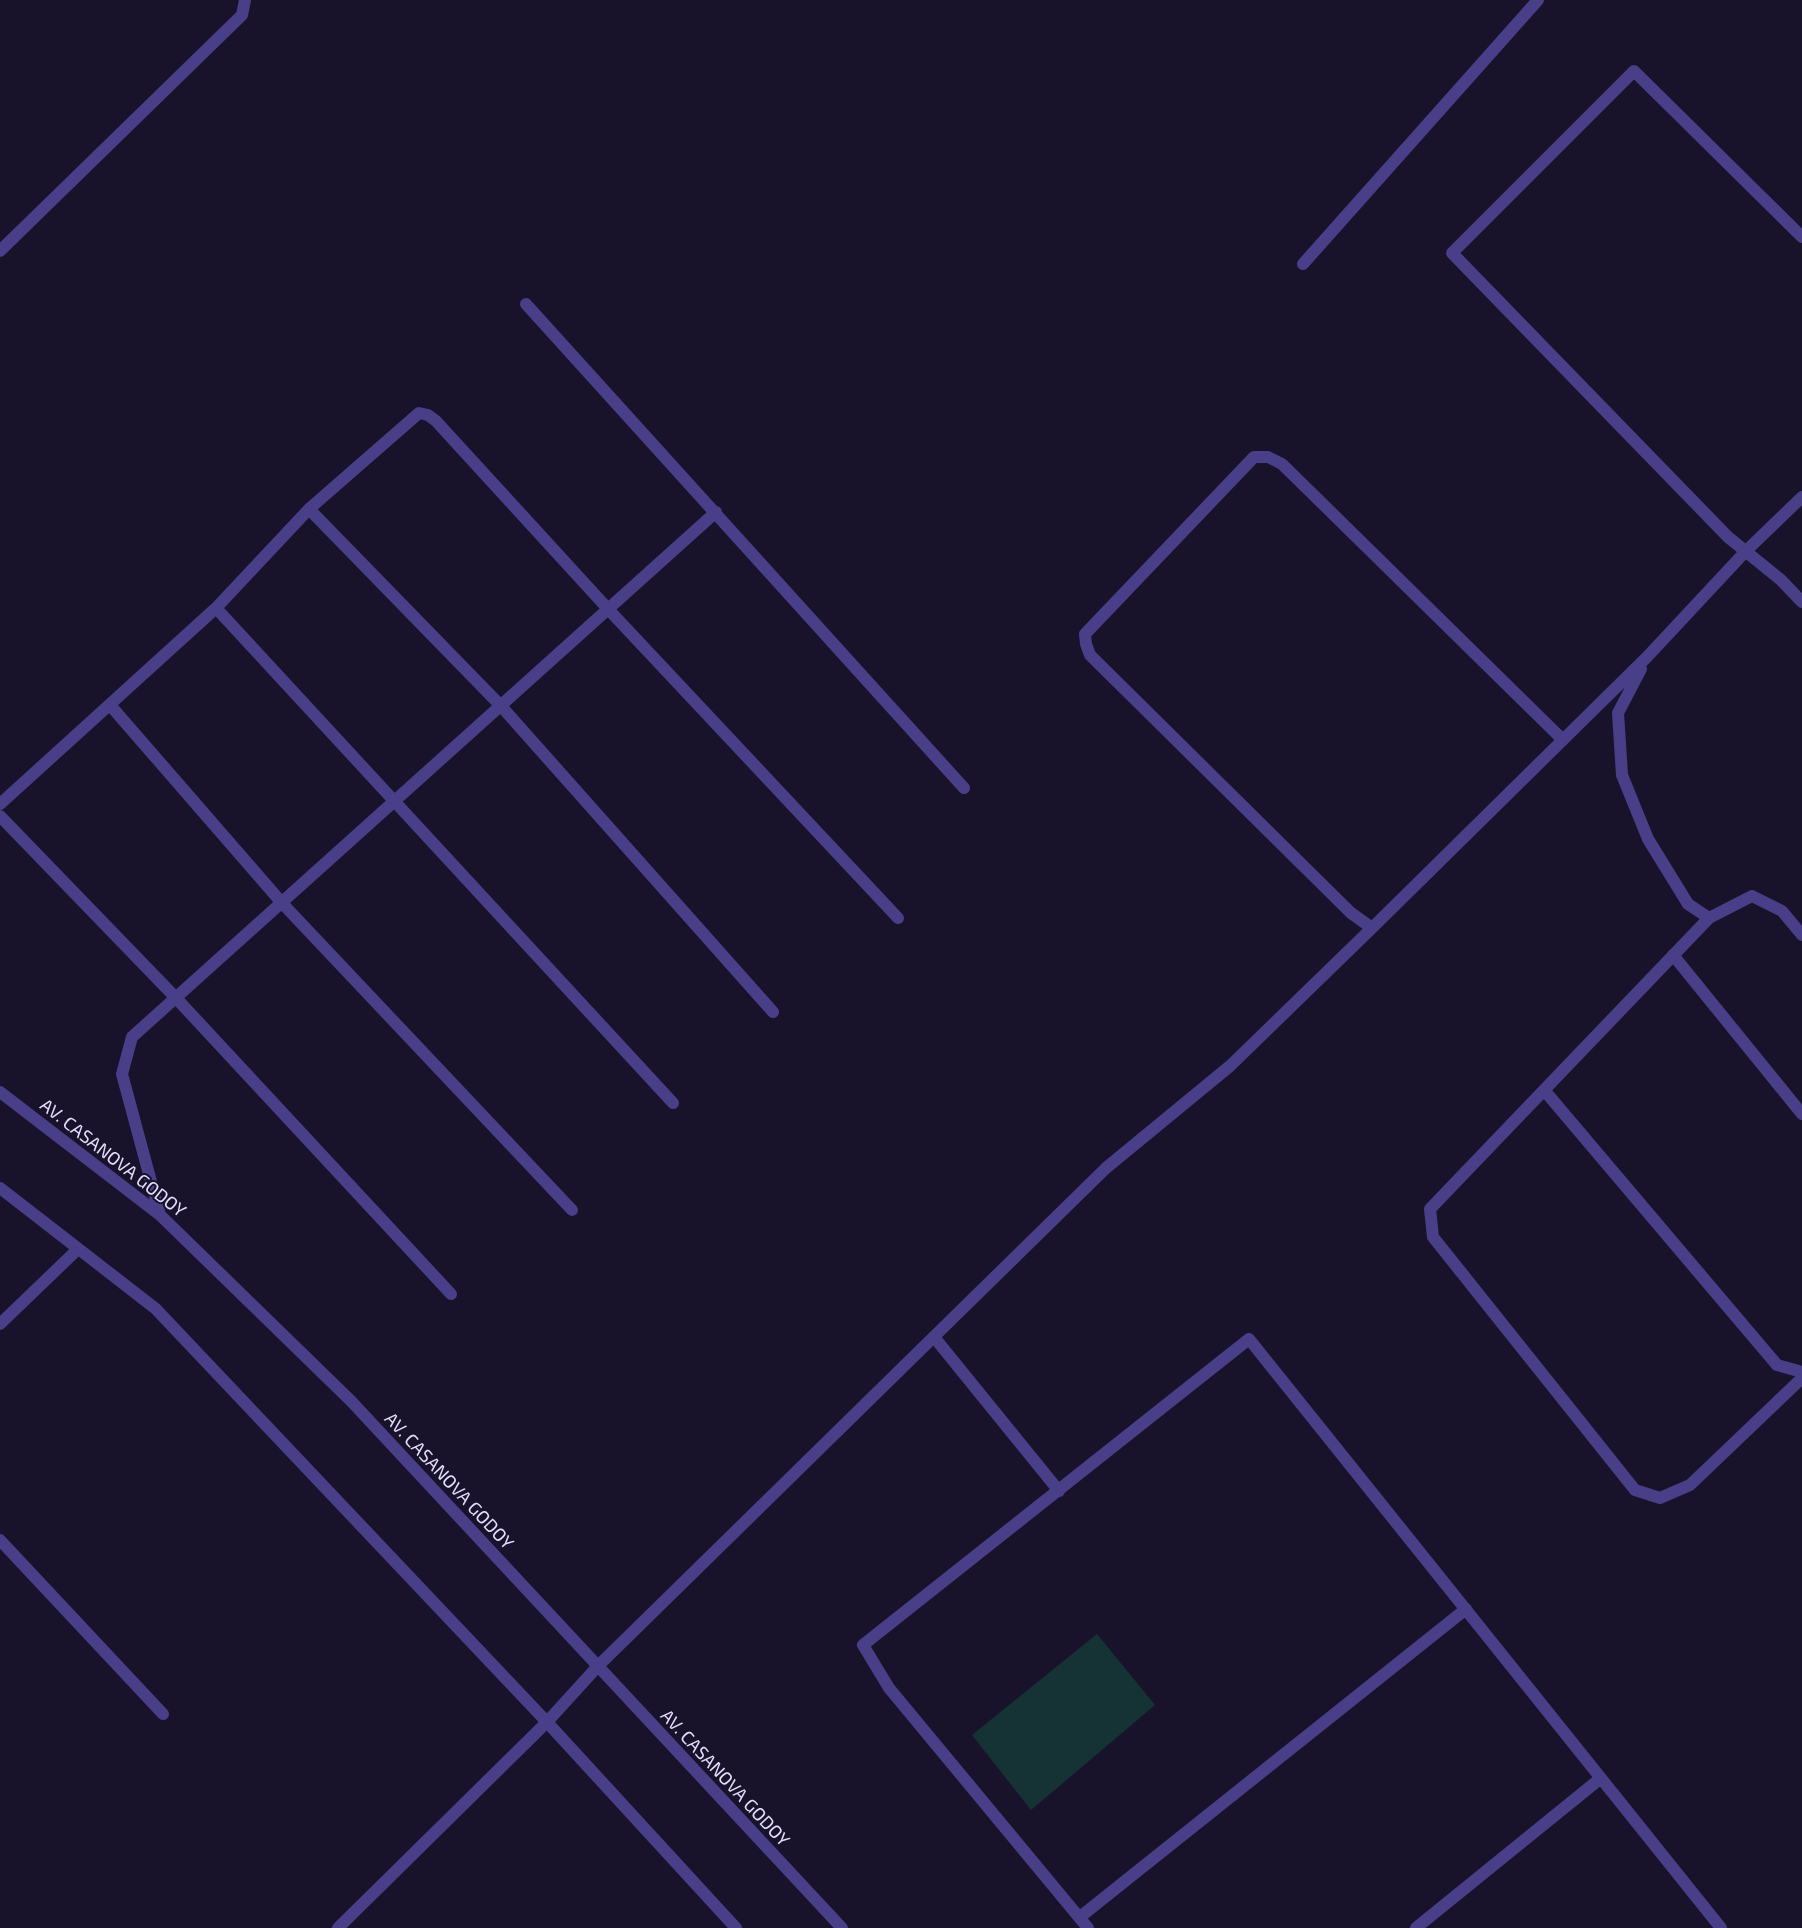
<!DOCTYPE html>
<style>
body{margin:0}
canvas{display:block;background:#19122b}
</style>
<canvas width="1802" height="1928"></canvas>
<script>
const g = document.querySelector('canvas').getContext('2d');
g.lineJoin = 'round';
function paint(path, color) {
  g.fillStyle = color;
  g.fill(path, 'evenodd');
}
function shape(rows) {
  const path = new Path2D();
  for (const r of rows) {
    path.moveTo(r[0], r[1]);
    for (let i = 2; i < r.length; i += 2) path.lineTo(r[i], r[i + 1]);
  }
  return path;
}
function trace(path, color, width, dash) {
  g.strokeStyle = color;
  g.lineWidth = width;
  g.lineCap = dash ? 'butt' : 'round';
  g.setLineDash(dash || []);
  g.stroke(path);
}
function drawText(font, color, halo, rows, align = 'center') {
  g.font = font + ' "Exo 2",sans-serif';
  g.lineWidth = 4;
  g.setLineDash([]);
  g.textBaseline = 'middle';
  g.strokeStyle = halo;
  g.fillStyle = color;
  for (const [text, x, y, turn = 0] of rows) {
    g.save();
    g.translate(x, y);
    g.rotate((+turn || 0) * Math.PI / 180);
    g.textAlign = isNaN(turn) ? turn : align;
    if (halo) g.strokeText(text, 0, 0);
    g.fillText(text, 0, 0);
    g.restore();
  }
}
paint(shape([
 [1097,1634,1155,1705,1031,1810,972,1735]
]), '#153335');
trace(shape([
 [1802,237,1634,71,1452,253,1728,537,1781,580,1802,602],
 [0,251,242,15,245,0],
 [1303,264,1538,0],
 [526,304,964,788],
 [216,608,309,509],
 [1641,669,1618,713,1622,775,1648,839,1688,904,1709,918],
 [110,705,282,903,572,1210],
 [0,804,216,608,673,1103],
 [0,816,176,998,451,1294],
 [1372,928,1351,913,1090,655,1086,644,1085,634,1254,457,1268,457,1282,464,1563,740],
 [1802,935,1782,911,1752,896,1709,918,1430,1209,1433,1237,1635,1490,1660,1498,1690,1485,1802,1378],
 [1673,955,1802,1114],
 [773,1012,501,706,309,509,419,413,428,415,436,421,609,610,898,918],
 [1544,1090,1777,1365,1802,1372],
 [0,1092,160,1215,351,1401,842,1928],
 [0,1188,156,1309,547,1722,736,1928],
 [160,1215,122,1074,132,1037,716,512],
 [0,1324,78,1249],
 [934,1337,1059,1491],
 [0,1540,163,1714],
 [1080,1917,1466,1609],
 [338,1928,547,1722,598,1666,1106,1168,1230,1066,1372,928,1647,657,1745,552,1802,497],
 [1088,1928,889,1688,863,1645,1249,1339,1721,1928],
 [1416,1928,1601,1778]
]), '#483f88', 12);
drawText('18px', '#e4defe', '#19122b', [
 ["AV. CASANOVA GODOY",113,1158,38],
 ["AV. CASANOVA GODOY",449,1481,47],
 ["AV. CASANOVA GODOY",725,1778,47]
]);
</script>
